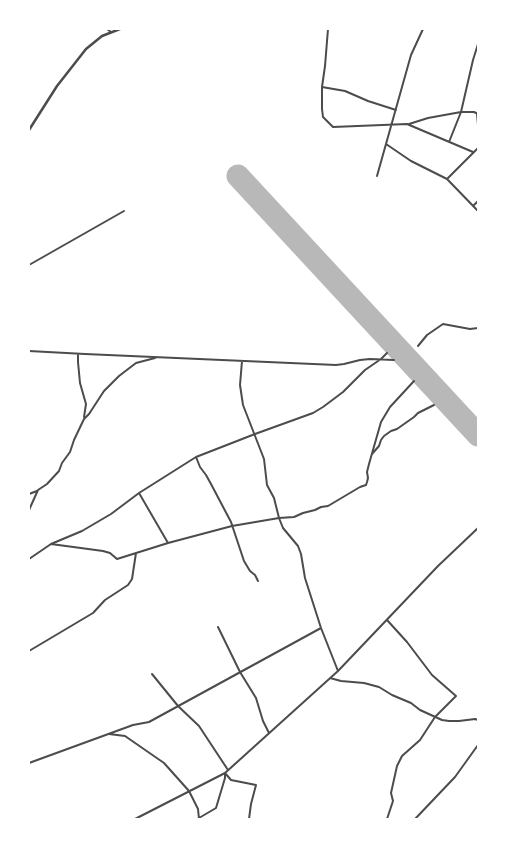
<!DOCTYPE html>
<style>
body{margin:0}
#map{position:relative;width:507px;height:848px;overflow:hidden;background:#fff;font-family:"Source Serif 4",serif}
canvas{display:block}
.frame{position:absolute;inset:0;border:30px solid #fff;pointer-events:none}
</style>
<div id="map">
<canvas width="507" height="848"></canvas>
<div class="frame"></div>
</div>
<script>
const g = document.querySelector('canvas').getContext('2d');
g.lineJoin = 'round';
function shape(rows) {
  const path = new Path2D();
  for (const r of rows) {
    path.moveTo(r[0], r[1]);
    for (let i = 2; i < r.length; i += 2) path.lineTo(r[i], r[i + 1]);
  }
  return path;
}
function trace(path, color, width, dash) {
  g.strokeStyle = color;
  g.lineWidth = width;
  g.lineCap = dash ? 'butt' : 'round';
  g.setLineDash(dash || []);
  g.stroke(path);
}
trace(shape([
 [238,176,478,435]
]), '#b8b8b8', 23);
trace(shape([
 [107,29,111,32],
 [328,29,325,66,322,87,322,109,323,117,333,127,407,124,473,152],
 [322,87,345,91,368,101,396,110],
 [477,114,478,125],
 [409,124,428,118,461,112,474,112,478,114],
 [449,142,461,112,473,60,478,44],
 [386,144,411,161,447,179,478,211],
 [377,176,411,55,423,29],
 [447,179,478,148],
 [473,206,478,201],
 [29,265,124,211],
 [418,346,427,335,443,324,470,329,478,328],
 [29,351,85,354,336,365,344,364,360,360,370,359,394,360],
 [78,354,78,362,80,383,86,404,84,417],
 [242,361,240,385,243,405,264,459,267,485,274,498,279,518,283,528,298,546,301,554,305,578,321,628,338,671],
 [372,454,379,446,381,440,384,436,391,431,397,429,414,417,418,413,434,405],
 [196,457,200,467,206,475,211,484,231,522,244,561,250,571,255,575,258,581],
 [139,493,168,543],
 [29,494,37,491],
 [29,510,38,490,47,484,59,471,62,463,70,452,74,440,84,419,89,414,104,391,119,376,136,363,155,358],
 [51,544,103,551,110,553,117,559,168,543,232,526,279,518,294,517,303,513,315,510,321,507,328,506,360,487,366,485,367,482,368,478,367,472,369,464,381,422,390,407,414,381],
 [29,559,51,544,82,531,111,514,139,493,196,457,255,434,313,413,323,407,343,392,365,370,381,359,387,353],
 [218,627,240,672,256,698,263,721,269,733],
 [29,651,93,613,105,600,128,585,132,579,136,553],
 [152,674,178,706,199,726,228,770],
 [330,678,341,681,364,683,379,687,392,695,411,703,420,710,442,720,449,721,459,721,475,719,478,720],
 [109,734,125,736,164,763,189,791,198,809,199,819],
 [29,763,133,725,149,722,321,628],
 [225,773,231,780,256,785,251,804,249,819],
 [199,818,216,808,225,778,225,773],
 [135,819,225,773,338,671,438,566,478,528],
 [387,819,393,801,391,793,397,766,402,756,420,740,435,717,456,696,432,675,407,642,387,620],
 [415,819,455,777,478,745]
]), '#4c4c4c', 2);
trace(shape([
 [29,130,57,86,86,49,102,36,120,29]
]), '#4c4c4c', 2.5);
</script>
